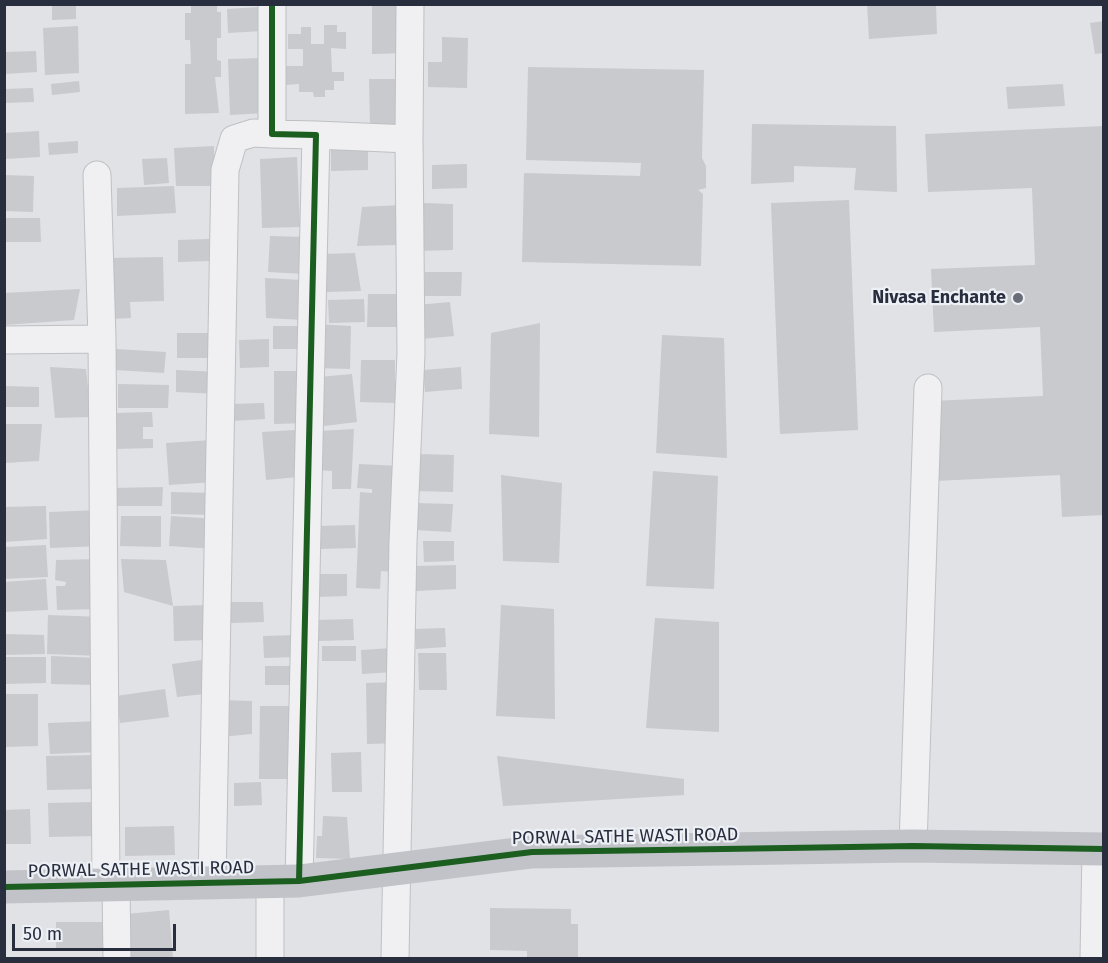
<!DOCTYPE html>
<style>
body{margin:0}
#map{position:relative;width:1108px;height:963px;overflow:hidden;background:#e0e2e5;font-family:"Fira Sans",sans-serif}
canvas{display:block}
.frame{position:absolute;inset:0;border:6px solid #282e3e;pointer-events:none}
.scale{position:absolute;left:12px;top:924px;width:164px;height:27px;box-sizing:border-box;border:3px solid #282e3e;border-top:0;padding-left:8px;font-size:18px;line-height:21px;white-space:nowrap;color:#282e3e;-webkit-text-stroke:4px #edf0f5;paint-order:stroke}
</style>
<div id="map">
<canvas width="1108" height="963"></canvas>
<div class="frame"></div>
<div class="scale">50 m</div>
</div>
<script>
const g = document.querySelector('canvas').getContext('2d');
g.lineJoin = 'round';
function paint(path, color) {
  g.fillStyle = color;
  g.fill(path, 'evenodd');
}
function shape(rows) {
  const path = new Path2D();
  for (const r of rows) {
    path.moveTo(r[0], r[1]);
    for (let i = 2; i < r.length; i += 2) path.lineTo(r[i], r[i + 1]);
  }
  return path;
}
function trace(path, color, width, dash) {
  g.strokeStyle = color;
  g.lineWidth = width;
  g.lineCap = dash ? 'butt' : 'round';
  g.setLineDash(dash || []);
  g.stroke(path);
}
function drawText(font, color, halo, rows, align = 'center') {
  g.font = font + ' "Fira Sans",sans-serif';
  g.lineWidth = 4.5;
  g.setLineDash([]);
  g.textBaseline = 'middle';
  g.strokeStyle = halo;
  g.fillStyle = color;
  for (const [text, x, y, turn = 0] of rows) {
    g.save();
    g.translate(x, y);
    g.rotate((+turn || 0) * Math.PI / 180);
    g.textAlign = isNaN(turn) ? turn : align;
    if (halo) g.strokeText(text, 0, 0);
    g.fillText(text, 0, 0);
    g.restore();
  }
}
paint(shape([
 [52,4,76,4,76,19,52,20],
 [191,4,217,4,217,12,221,12,221,38,217,38,217,60,221,61,221,77,215,77,219,113,185,114,185,64,191,64,190,40,185,40,185,13,191,13],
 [372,4,406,4,407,53,372,54],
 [867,4,936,4,937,34,869,39],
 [260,7,262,31,228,33,227,9],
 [1104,21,1104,53,1095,54,1090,23],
 [324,25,337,25,337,32,346,32,346,49,331,48,332,72,344,72,344,81,334,81,334,90,325,90,325,97,314,97,313,92,299,92,299,84,286,85,285,66,303,66,303,49,288,49,288,34,301,34,301,27,311,27,311,44,324,44],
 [78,26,79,73,45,75,43,28],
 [442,37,468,38,467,88,428,87,428,62,442,62],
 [36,51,37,72,4,74,4,52],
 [263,58,266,113,230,115,228,59],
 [528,67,704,70,702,158,706,166,706,188,698,190,703,194,701,266,522,262,524,173,640,176,641,163,526,160],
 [369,79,406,79,407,124,370,124],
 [79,81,80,92,52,95,51,84],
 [1063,84,1065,106,1008,109,1006,87],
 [33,88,34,102,4,103,4,89],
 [752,124,896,126,897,192,854,190,856,168,794,166,794,182,751,184],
 [1104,126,1104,515,1062,517,1060,475,935,481,931,401,1043,396,1040,327,934,332,931,269,1035,265,1032,188,928,192,925,134],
 [39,131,40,157,4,159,4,133],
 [78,141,78,153,49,155,48,143],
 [214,146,214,186,176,186,174,148],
 [331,148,368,148,368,170,331,171],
 [297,157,300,227,262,228,260,159],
 [167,158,169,183,144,185,142,159],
 [467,164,467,188,432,189,432,165],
 [4,175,34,176,33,212,4,211],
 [174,186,176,213,117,216,117,188],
 [849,200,858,430,780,434,771,203],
 [423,203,453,204,453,250,417,251],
 [401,205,396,245,357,246,362,207],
 [4,218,40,218,41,242,4,242],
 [270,236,306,237,304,274,268,272],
 [209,239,210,261,178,262,178,240],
 [355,253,361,291,327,292,322,254],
 [163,257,164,301,130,302,131,318,110,319,108,258],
 [425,272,462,272,461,296,425,296],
 [265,278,302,280,303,320,266,318],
 [80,289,74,320,4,325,4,293],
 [368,294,401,294,400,327,367,327],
 [364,299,365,322,329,323,328,300],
 [450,302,454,336,421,339,417,305],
 [540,323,539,437,489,434,491,333],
 [316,324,351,326,350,369,314,368],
 [273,326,302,326,302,349,273,349],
 [177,333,220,333,220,358,177,358],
 [662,335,724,338,727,458,656,453],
 [269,339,269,367,240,368,239,340],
 [116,349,166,352,164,373,115,370],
 [361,360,395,360,395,403,360,402],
 [50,367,86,369,91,417,55,418],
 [461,367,462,389,425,392,423,370],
 [176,370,219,372,219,394,176,392],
 [274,371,305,371,306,423,274,424],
 [352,374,357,422,324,426,319,377],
 [118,384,169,385,168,408,118,408],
 [4,386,39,387,39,407,4,407],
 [264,403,265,419,231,421,231,404],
 [152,412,153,427,143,427,143,439,153,439,153,448,115,449,114,413],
 [4,424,42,424,39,461,4,463],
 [354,429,351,489,332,489,332,471,317,470,319,431],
 [295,430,298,477,266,480,262,432],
 [212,440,215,482,169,485,166,443],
 [418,454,454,455,453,492,417,491],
 [359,464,400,466,395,572,381,571,380,589,356,588,360,492,372,493,372,489,357,488],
 [653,471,718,476,714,589,646,586],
 [501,475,562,483,559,563,503,561],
 [163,487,162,506,112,506,110,488],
 [171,492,214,493,213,515,171,514],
 [415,503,453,504,451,532,414,530],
 [46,506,47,539,4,542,4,507],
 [101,510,102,546,50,548,49,512],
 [121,516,161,516,161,547,120,546],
 [171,516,217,519,215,549,169,546],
 [355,525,356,548,319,549,318,526],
 [423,541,454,541,454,561,424,562],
 [46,545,48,577,4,579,4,547],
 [100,559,100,609,57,610,56,586,65,586,66,582,55,580,56,560],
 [121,559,166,560,173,606,124,592],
 [456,565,456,589,416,591,415,566],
 [315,574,347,574,347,596,316,597],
 [46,579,48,610,4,612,4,582],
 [229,602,263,602,264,622,230,623],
 [208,605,209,640,174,641,173,606],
 [501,605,554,609,555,719,496,716],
 [48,615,102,617,101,656,47,654],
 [655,618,719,622,719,732,646,728],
 [353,619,354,640,316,641,316,620],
 [445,628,446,647,416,649,415,629],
 [4,634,44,635,45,654,4,655],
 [300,635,300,657,264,658,263,636],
 [322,646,356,646,356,661,322,661],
 [392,648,394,672,362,674,361,650],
 [418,653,446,653,447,690,419,690],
 [51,656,97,658,98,685,51,684],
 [4,657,46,657,46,683,4,684],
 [209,659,214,693,177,697,172,664],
 [265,666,302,666,302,685,265,685],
 [397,682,399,743,367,744,366,683],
 [165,689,169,717,120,723,116,696],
 [4,694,38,694,38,746,5,747],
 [219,700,252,701,252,734,220,737],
 [260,706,296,706,295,779,259,779],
 [100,721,101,752,50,754,48,723],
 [361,752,362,792,332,792,331,753],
 [96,755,97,789,47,790,46,756],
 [497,756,684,779,684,795,503,806],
 [261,782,262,805,234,806,234,783],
 [96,802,97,836,49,837,48,803],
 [30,809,31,844,4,844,4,810],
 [323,816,347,817,350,859,316,858,317,836,322,836],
 [174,826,175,855,125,856,125,827],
 [490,908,571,909,571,924,578,924,578,958,527,958,527,951,490,950],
 [169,910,173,958,130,958,126,914],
 [56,922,105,922,105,948,56,948]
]), '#c8cacd');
const street = shape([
 [272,4,272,134,316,135,299,881],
 [316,135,409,139,411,353,403,542,395,958],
 [409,139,410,4],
 [97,175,102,339],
 [4,340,102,339,106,886],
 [913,846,928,388],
 [270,882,270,958],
 [212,884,225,170,234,139,253,133,272,134],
 [116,886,117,958],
 [1094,958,1096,849]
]);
trace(street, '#bec0c3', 29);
trace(street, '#f0f0f2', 27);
trace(shape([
 [4,887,299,881,532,852,913,846,1104,849]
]), '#c1c3c8', 33);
trace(shape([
 [272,4,272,134,316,135,299,881],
 [4,887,299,881,532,852,913,846,1104,849]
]), '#1b5e20', 6);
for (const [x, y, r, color] of [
 [1018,298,6,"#686d78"]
]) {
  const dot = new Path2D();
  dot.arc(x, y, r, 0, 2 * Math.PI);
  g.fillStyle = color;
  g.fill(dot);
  trace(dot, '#edf0f5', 2);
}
drawText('bold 18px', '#282e3e', '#edf0f5', [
 ["Nivasa Enchante",1006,298]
], 'right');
drawText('18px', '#282e3e', '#edf0f5', [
 ["PORWAL SATHE WASTI ROAD",625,837,-1],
 ["PORWAL SATHE WASTI ROAD",141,870,-1]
]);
</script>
